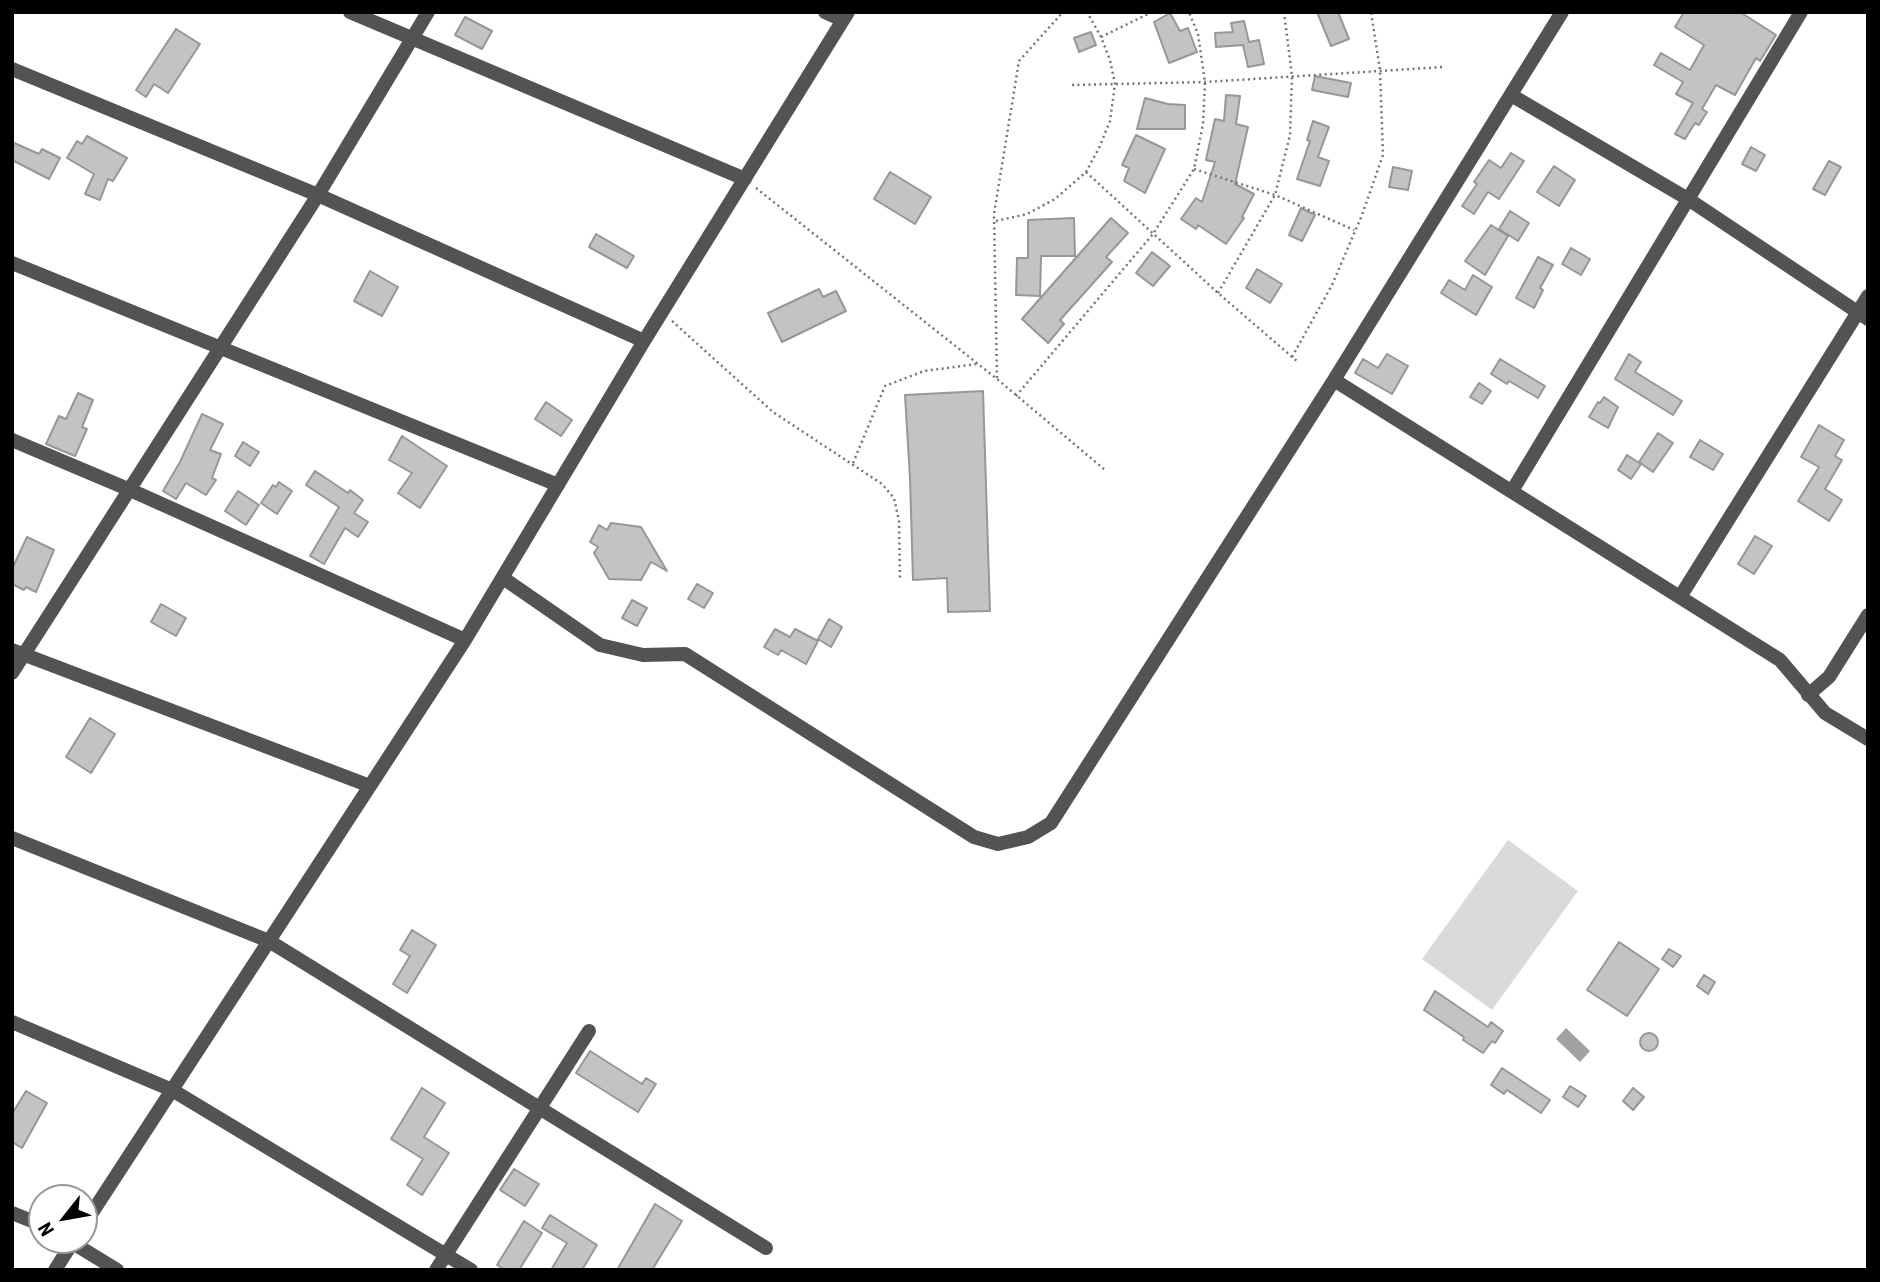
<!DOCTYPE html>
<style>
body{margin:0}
#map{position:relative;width:1880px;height:1282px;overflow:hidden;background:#fff;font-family:"Roboto Condensed",sans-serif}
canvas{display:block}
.frame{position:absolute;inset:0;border:14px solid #000;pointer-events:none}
.north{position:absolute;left:28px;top:1184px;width:70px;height:70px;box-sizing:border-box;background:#fff;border:2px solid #999;border-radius:50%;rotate:239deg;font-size:19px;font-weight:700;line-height:28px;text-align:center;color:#000}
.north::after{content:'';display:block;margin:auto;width:24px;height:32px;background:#000;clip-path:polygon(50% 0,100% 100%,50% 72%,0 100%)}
</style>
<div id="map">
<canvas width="1880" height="1282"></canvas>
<div class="frame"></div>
<div class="north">N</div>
</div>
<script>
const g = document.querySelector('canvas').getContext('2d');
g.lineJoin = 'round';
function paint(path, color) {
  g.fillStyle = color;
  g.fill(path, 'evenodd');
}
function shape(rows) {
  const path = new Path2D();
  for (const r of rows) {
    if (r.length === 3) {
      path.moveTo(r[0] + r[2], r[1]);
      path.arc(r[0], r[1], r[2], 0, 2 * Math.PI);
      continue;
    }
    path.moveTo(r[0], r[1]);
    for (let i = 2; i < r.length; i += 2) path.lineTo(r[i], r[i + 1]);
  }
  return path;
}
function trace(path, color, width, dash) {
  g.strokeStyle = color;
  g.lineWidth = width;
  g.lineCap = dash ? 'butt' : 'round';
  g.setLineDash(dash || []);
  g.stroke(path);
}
paint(shape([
 [1508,840,1578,891,1492,1010,1422,959]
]), '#dadada');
paint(shape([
 [1566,1028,1590,1051,1580,1062,1556,1039]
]), '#a1a1a1');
const building = shape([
 [1317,12,1338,12,1349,39,1331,46,1317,12],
 [1684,12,1740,12,1776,35,1760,61,1756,58,1735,95,1716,85,1702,109,1707,112,1699,125,1695,123,1685,139,1675,134,1693,103,1676,94,1683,82,1654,65,1661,53,1690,70,1704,45,1675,27,1684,12],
 [1170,13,1180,31,1188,28,1197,52,1169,63,1154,22,1170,13],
 [465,17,492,31,482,49,455,35,465,17],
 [1244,21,1249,42,1259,40,1264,64,1248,67,1243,45,1216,47,1215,33,1233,32,1231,23,1244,21],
 [176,29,200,44,168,93,154,84,146,97,136,90,176,29],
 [1091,32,1096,45,1079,52,1074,38,1091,32],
 [1315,76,1351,83,1348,97,1312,90,1315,76],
 [1226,95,1240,96,1236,124,1248,127,1235,184,1254,194,1242,217,1244,218,1226,244,1198,225,1196,229,1181,219,1196,198,1202,202,1215,162,1206,160,1215,119,1224,121,1226,95],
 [1145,98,1168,104,1185,105,1185,129,1137,129,1145,98],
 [1313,121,1329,127,1318,157,1329,161,1320,186,1297,179,1310,141,1307,140,1313,121],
 [1136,135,1165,149,1145,193,1124,181,1129,168,1122,165,1136,135],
 [87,136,127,158,113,181,108,179,100,200,85,194,94,174,67,158,77,141,82,144,87,136],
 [12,142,39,154,42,149,60,158,49,179,12,160,12,142],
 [1751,147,1765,155,1756,171,1742,164,1751,147],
 [1511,153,1524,161,1499,199,1488,192,1474,214,1462,206,1477,184,1474,182,1489,160,1501,168,1511,153],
 [1829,161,1841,167,1825,195,1813,189,1829,161],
 [1554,166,1575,180,1559,206,1537,192,1554,166],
 [1393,167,1412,171,1408,190,1389,187,1393,167],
 [890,172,931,197,915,224,874,199,890,172],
 [1301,208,1315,215,1302,241,1289,235,1301,208],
 [1510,211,1529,223,1518,241,1499,229,1510,211],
 [1074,218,1075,256,1041,256,1040,296,1016,295,1017,258,1028,258,1028,220,1074,218],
 [1111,218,1128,233,1106,257,1112,262,1060,320,1064,324,1048,343,1022,319,1111,218],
 [1491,225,1508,236,1485,275,1465,261,1491,225],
 [596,234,634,256,627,268,589,247,596,234],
 [1571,248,1590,259,1581,275,1562,264,1571,248],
 [1152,252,1170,266,1153,286,1136,273,1152,252],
 [1538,257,1553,265,1540,288,1543,290,1534,308,1516,298,1538,257],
 [1257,269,1282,284,1270,303,1246,288,1257,269],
 [370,271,398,287,382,316,354,301,370,271],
 [1473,275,1492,287,1476,315,1441,293,1449,280,1465,290,1473,275],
 [819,289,823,297,836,291,846,311,782,342,768,313,819,289],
 [1387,354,1408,366,1392,394,1355,373,1363,359,1378,368,1387,354],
 [1629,354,1641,362,1635,372,1682,401,1673,415,1615,379,1629,354],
 [1500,359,1545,386,1538,398,1509,381,1507,384,1491,374,1500,359],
 [1479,383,1491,391,1482,404,1470,397,1479,383],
 [983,391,990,611,948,612,947,578,913,580,910,478,905,395,983,391],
 [78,393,93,400,82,427,87,429,75,456,46,444,59,416,66,419,78,393],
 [1604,397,1618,407,1608,428,1589,417,1598,402,1600,403,1604,397],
 [546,402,572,420,561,436,535,419,546,402],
 [202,414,223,424,210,450,221,454,212,478,216,480,206,495,186,483,176,499,163,491,180,462,202,414],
 [1819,425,1844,440,1835,456,1842,460,1825,489,1842,500,1829,521,1798,501,1819,467,1801,457,1819,425],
 [1658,433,1673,443,1653,472,1639,462,1658,433],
 [402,436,447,466,420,508,398,493,412,473,389,460,402,436],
 [1700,440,1723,454,1713,470,1690,457,1700,440],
 [243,442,259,452,250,466,235,456,243,442],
 [1627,455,1641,464,1631,479,1618,470,1627,455],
 [315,471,348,493,350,490,363,500,354,513,368,522,358,537,345,528,324,564,310,556,339,507,306,485,315,471],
 [279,482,292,491,277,514,261,503,273,485,276,487,279,482],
 [238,491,259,505,246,525,225,511,238,491],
 [611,523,641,527,667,571,651,562,641,580,609,579,594,553,598,547,590,542,599,525,607,530,611,523],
 [1755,536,1772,546,1754,574,1738,564,1755,536],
 [27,537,54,550,36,592,26,587,24,590,12,584,12,569,27,537],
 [697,584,713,593,704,608,688,599,697,584],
 [632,600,647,608,637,626,622,618,632,600],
 [161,604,186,618,176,636,151,622,161,604],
 [829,619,842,627,831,647,818,639,829,619],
 [775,629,790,637,795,629,818,641,806,664,781,650,778,655,764,647,775,629],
 [90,718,115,734,91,773,66,757,90,718],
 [412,930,436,945,407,993,393,984,410,956,400,950,412,930],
 [1619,942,1659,969,1627,1016,1587,990,1619,942],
 [1669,949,1681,956,1673,967,1662,959,1669,949],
 [1704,975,1715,982,1708,994,1697,986,1704,975],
 [1435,991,1488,1027,1491,1022,1503,1031,1495,1043,1492,1041,1483,1053,1463,1040,1464,1037,1424,1010,1435,991],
 [1649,1042,9],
 [590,1051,642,1084,646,1078,656,1084,638,1112,576,1073,590,1051],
 [1502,1068,1550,1100,1541,1113,1507,1090,1504,1094,1491,1085,1502,1068],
 [1570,1086,1586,1096,1578,1107,1563,1097,1570,1086],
 [422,1088,445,1103,424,1137,449,1153,422,1195,407,1185,423,1159,391,1139,422,1088],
 [1633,1088,1644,1097,1633,1110,1623,1101,1633,1088],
 [26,1091,47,1103,22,1148,12,1142,12,1114,26,1091],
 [514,1169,539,1184,525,1206,500,1190,514,1169],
 [655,1204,682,1221,652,1270,617,1270,655,1204],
 [550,1215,597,1245,582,1270,551,1270,567,1243,542,1228,550,1215],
 [524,1221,542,1233,519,1270,505,1270,497,1265,524,1221]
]);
paint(building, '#c3c3c3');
trace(building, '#979797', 2);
trace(shape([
 [1101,37,1152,12],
 [1072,85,1205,82,1443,67],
 [1194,169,1275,195,1354,230],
 [1086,172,1218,293,1298,362],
 [756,188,997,379,1105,470],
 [996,221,1027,214,1055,199,1086,172,1099,148,1110,121,1115,84,1110,60,1101,37,1087,12],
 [1218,293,1275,195,1290,135,1292,76,1284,12],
 [672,321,773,412,882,484,894,498,899,521,900,580],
 [1292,357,1332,285,1362,215,1383,155,1380,70,1371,12],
 [997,378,994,214,1019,61,1063,12],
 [1016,396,1153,234,1194,169,1203,124,1205,82,1198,34,1189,12],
 [853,463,885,386,924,371,977,364]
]), '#757575', 2.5, [2, 3.5]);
trace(shape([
 [350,12,745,179],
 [825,12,843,20],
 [12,69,318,195,644,341],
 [1511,95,1688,199,1868,319],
 [12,263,558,485],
 [1334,380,1780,660,1825,713,1868,739],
 [12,440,128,489,465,640],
 [1512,491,1801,12],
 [503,578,600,645,643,655,685,654,974,837,998,844,1028,837,1051,823,1334,380,1562,12],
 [1680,597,1868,296],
 [12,650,370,786],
 [12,673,318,195,428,12],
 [1808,695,1829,677,1868,615],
 [12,838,269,941,766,1248],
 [12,1022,172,1090,471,1270],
 [12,1213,42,1225],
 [84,1225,465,640,644,341,848,12],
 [68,1240,117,1270],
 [55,1270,74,1240],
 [436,1270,589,1031]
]), '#535353', 14);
</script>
